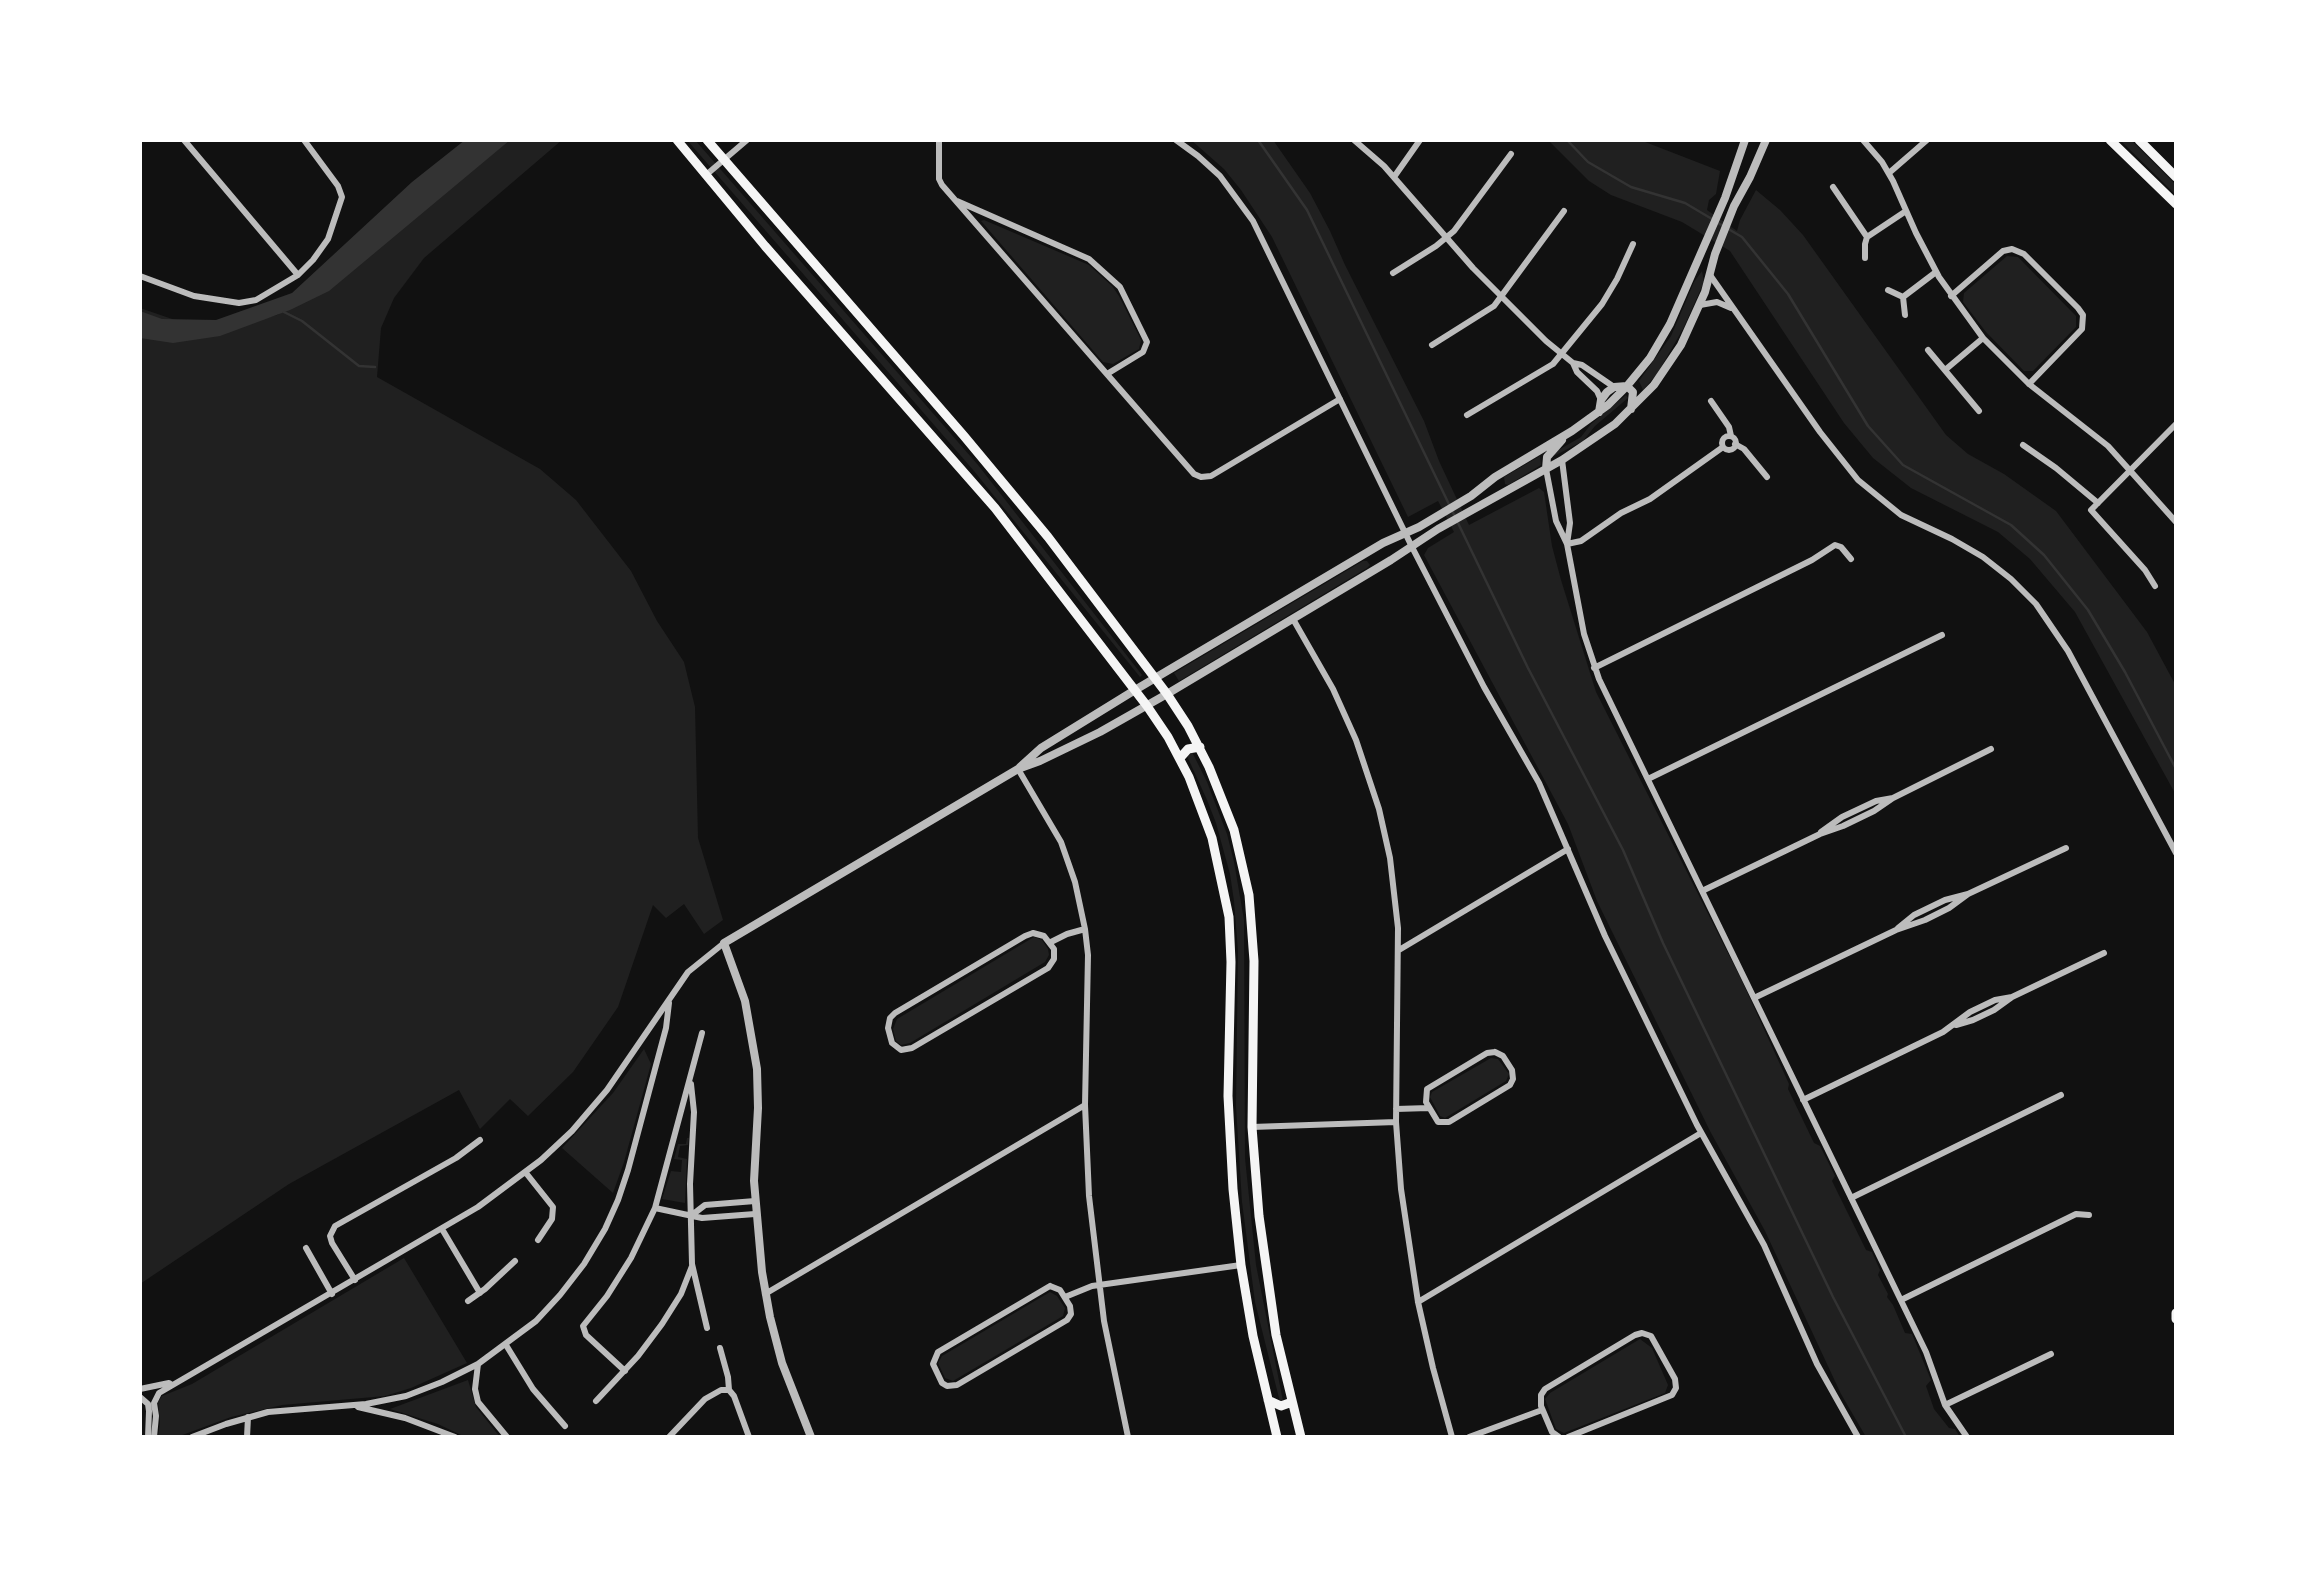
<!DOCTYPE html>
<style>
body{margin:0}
#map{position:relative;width:2316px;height:1577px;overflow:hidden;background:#111;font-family:Commissioner,sans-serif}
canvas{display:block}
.frame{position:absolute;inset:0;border:142px solid #fff;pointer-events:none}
</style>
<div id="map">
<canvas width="2316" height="1577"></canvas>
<div class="frame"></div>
</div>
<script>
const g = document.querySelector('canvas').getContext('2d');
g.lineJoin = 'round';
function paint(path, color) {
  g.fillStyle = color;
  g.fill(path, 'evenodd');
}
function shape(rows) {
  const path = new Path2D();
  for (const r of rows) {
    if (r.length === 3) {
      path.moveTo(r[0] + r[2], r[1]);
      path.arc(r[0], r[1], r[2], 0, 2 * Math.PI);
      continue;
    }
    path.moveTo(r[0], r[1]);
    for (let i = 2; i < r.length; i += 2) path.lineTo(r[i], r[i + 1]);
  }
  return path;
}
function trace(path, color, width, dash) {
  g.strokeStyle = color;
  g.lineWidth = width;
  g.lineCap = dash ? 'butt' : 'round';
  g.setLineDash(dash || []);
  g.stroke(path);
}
paint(shape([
 [483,140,562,140,424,258,394,298,381,328,377,377,540,469,576,500,631,571,657,621,684,662,695,707,698,838,723,920,704,934,684,904,666,918,653,905,618,1007,573,1072,528,1116,510,1099,480,1129,459,1090,289,1184,140,1284,140,308,178,321,238,326,277,315,298,303],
 [687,140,695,140,978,465,1142,675,1140,677,974,471],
 [1191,140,1273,140,1310,193,1330,231,1345,265,1424,421,1439,461,1469,525,1539,488,1544,492,1552,546,1561,580,1596,692,1742,981,1789,1084,1788,1089,1814,1143,1820,1146,1835,1176,1832,1181,1866,1250,1872,1252,1880,1270,1878,1275,1888,1294,1887,1297,1893,1305,1905,1333,1912,1334,1931,1380,1926,1386,1934,1409,1949,1428,1955,1429,1960,1437,1866,1437,1841,1394,1765,1231,1710,1131,1597,901,1568,824,1424,555,1428,548,1454,532,1438,501,1408,517,1272,237,1241,190,1224,169],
 [1548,140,1640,140,1720,171,1716,194,1709,200,1707,210,1737,231,1740,220,1756,190,1780,210,1803,235,1946,435,1968,454,2004,474,2056,511,2147,632,2176,686,2176,795,2075,612,2030,559,1998,532,1911,488,1873,458,1844,423,1730,251,1682,222,1611,195,1589,181],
 [2120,140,2131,140,2176,185,2176,195],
 [984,220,1089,265,1112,286,1119,296,1141,340,1139,349,1113,364,1103,362,981,221],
 [2007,256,2018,257,2076,316,2076,327,2033,371,2024,371,1986,332,1963,302,1964,293],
 [1702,271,1704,282,1683,329,1657,374,1643,390,1639,381,1671,336,1694,282],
 [1626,395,1628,398,1595,426,1583,441,1554,456,1555,452,1581,437,1591,424],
 [1540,456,1541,465,1508,485,1505,484,1504,477],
 [1363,561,1367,561,1370,565,1367,568,1179,681,1174,673],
 [1192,752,1207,782,1227,834,1234,862,1244,920,1245,1158,1256,1265,1283,1401,1280,1402,1255,1302,1242,1202,1236,1106,1238,951,1234,901,1230,874,1216,823,1207,800,1187,756],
 [1034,937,1042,940,1048,949,1049,955,1045,962,910,1043,901,1045,896,1041,893,1029,897,1019],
 [644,1049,651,1064,624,1162,613,1193,562,1148,613,1093],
 [1491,1058,1498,1059,1509,1074,1506,1081,1445,1118,1440,1116,1430,1097,1432,1092],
 [687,1138,689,1138,688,1145,680,1146,678,1157,687,1159,685,1203,662,1199,671,1171,681,1172,682,1160,674,1159,678,1144,686,1144],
 [404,1258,467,1363,411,1388,385,1396,282,1405,231,1417,177,1437,158,1437,160,1422,158,1402,162,1396,192,1384],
 [1050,1292,1057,1296,1065,1308,1063,1316,953,1381,945,1378,938,1363,942,1356],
 [1640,1339,1652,1348,1668,1385,1665,1393,1564,1433,1556,1429,1545,1399,1550,1393],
 [468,1380,476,1407,500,1437,465,1437,438,1424,390,1409]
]), '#202020');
paint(shape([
 [465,140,510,140,329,291,290,310,220,336,173,343,140,338,140,311,162,319,216,320,292,293,412,182]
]), '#333');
trace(shape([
 [1258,140,1307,210,1528,668,1623,850,1663,943,1833,1297,1906,1437],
 [1567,140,1588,162,1631,187,1685,203,1712,219],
 [1718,223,1742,237,1788,294,1868,426,1903,465,2011,525,2044,555,2088,610,2125,672,2176,769],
 [284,312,302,321,359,366,375,367]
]), '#333', 2.5);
trace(shape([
 [184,140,298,275],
 [939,140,939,179,942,185,1194,474,1201,477,1211,476,1340,399],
 [1176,140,1198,156,1220,176,1253,221,1412,547,1484,687,1539,783,1605,936,1697,1125,1764,1245,1817,1364,1858,1437],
 [1354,140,1384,166,1473,268,1546,341,1573,363,1582,365,1614,387],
 [1863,140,1882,162,1893,181,1916,233,1939,277,1983,338,2029,384,2108,446,2176,522],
 [1889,173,1927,140],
 [706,175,747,140],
 [1394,177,1420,140],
 [1833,187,1867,237],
 [957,201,1089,259,1120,287,1147,342,1143,352,1107,374],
 [1865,258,1865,244,1867,237,1906,211],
 [1393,273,1436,246,1454,231,1511,154],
 [1710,275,1820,432,1858,480,1901,515,1952,539,1983,557,2011,579,2036,604,2068,651,2176,853],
 [140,276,194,296,239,303,256,300,298,275,313,260,328,239,342,197,338,186,304,140],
 [1888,290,1903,297],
 [1951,296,2003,251,2012,249,2024,254,2078,308,2083,315,2082,329,2029,384],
 [1903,297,1936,272],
 [1903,297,1905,315],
 [1700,305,1717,302,1731,308],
 [1432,345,1494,306,1564,211],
 [1928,350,1979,411],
 [1573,363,1577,372,1597,391,1601,400],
 [1945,370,1983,338],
 [1711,401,1729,427,1731,436],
 [1467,415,1553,364,1602,304,1617,279,1633,244],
 [1729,443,7],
 [1735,444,1744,449,1767,477],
 [2023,445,2056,468,2098,503],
 [1562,460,1570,523,1567,544],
 [1546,469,1556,521,1567,544,1584,634,1599,679,1926,1352,1945,1405,1967,1437],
 [1567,544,1581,541,1621,513,1650,499,1723,447],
 [2155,586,2145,570,2091,510,2176,424],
 [1293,619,1333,689,1356,740,1379,809,1390,858,1398,928,1396,1122,1401,1189,1418,1302,1433,1368,1452,1437],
 [1594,668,1812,560,1835,545,1841,547,1851,559],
 [1018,769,1061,842,1075,882,1085,929,1088,955,1085,1105,1089,1196,1104,1321,1128,1437],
 [1648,779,1942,635],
 [1821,832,1842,817,1876,801,1893,798],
 [1702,891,1820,834,1843,826,1874,811,1893,798,1991,749],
 [1898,928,1914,915,1945,900,1968,894],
 [1033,933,1044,936,1054,949,1054,959,1048,968,912,1048,901,1050,892,1043,888,1028,890,1018,895,1013,1025,936,1033,933],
 [1051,942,1067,934,1085,929],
 [1399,950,1568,849],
 [1754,998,1896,930,1925,920,1949,908,1968,894,2066,848],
 [1956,1025,1973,1020,1994,1010,2012,997,2104,953],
 [1495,1052,1503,1056,1512,1070,1513,1079,1510,1085,1449,1122,1438,1122,1426,1102,1427,1089,1487,1053,1495,1052],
 [691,1084,694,1112,690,1184,692,1264,707,1328],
 [1803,1100,1943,1032,1970,1012,1995,1000,2012,997],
 [1396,1109,1429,1108],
 [1252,1127,1396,1122],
 [526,1173,553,1207,552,1219,538,1240],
 [1851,1198,2061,1095],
 [655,1208,702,1218,755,1214],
 [692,1215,705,1205,755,1201],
 [442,1229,480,1293],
 [306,1248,332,1294],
 [355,1280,332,1243,330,1236,335,1226,456,1158,480,1140],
 [1050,1286,1060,1290,1070,1306,1071,1314,1067,1320,957,1385,947,1386,942,1383,933,1364,938,1352,1050,1286],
 [765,1294,1085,1105],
 [1065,1297,1092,1286,1241,1265],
 [1901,1300,2076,1214,2089,1215],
 [468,1301,485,1289,515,1261],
 [1418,1302,1701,1133],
 [506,1345,533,1389,565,1426],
 [720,1348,728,1377,729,1390,734,1396,749,1437],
 [478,1364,475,1389,478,1402,507,1437],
 [625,1371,586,1335,583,1326,607,1296,631,1258,655,1208,702,1033],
 [140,1389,169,1383,172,1385],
 [140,1397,148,1404,149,1411,148,1437],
 [596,1401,638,1356,662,1324,681,1294,692,1266],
 [1945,1405,2051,1354],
 [358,1407,405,1418,455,1437],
 [154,1437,156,1416,154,1403,159,1393,478,1207,541,1160,572,1131,607,1090,688,972,724,943],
 [192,1437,226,1424,268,1412,366,1404,406,1396,442,1382,478,1364,536,1321,560,1295,584,1264,605,1229,618,1200,628,1170,666,1028,669,1003],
 [247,1437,248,1417],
 [669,1437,705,1399,721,1390,729,1390],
 [1469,1437,1542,1410],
 [1559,1437,1552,1432,1541,1406,1541,1395,1545,1389,1635,1335,1642,1333,1651,1336,1675,1379,1676,1388,1672,1395,1568,1437]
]), '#bcbcbc', 6);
trace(shape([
 [1627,386,1633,392,1631,409],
 [1599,412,1601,400,1607,392,1614,387,1627,386],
 [1546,469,1547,457,1562,440],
 [1020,767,1041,748,1135,690,1383,543,1419,527,1471,496,1495,477,1572,431,1608,405,1627,386,1650,358,1670,324,1725,198,1745,140],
 [811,1437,782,1363,770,1317,762,1272,754,1181,758,1108,757,1069,745,1001,724,943,1018,769,1040,761,1100,732,1167,694,1391,560,1438,529,1562,460,1615,424,1654,385,1681,345,1705,292,1715,254,1734,206,1750,177,1766,140]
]), '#bcbcbc', 8);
trace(shape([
 [677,140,765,246,995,508,1147,706,1168,737,1189,777,1212,838,1229,917,1231,962,1228,1096,1233,1189,1241,1265,1253,1336,1277,1437],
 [707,140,964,436,1048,537,1167,694,1188,726,1209,767,1234,830,1249,895,1254,961,1252,1127,1259,1216,1276,1335,1301,1437],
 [2110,140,2176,204],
 [2139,140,2176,177],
 [1180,758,1188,749,1200,747],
 [2176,1313,2176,1319],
 [1268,1400,1281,1406,1292,1402]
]), '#f5f5f5', 9);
</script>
